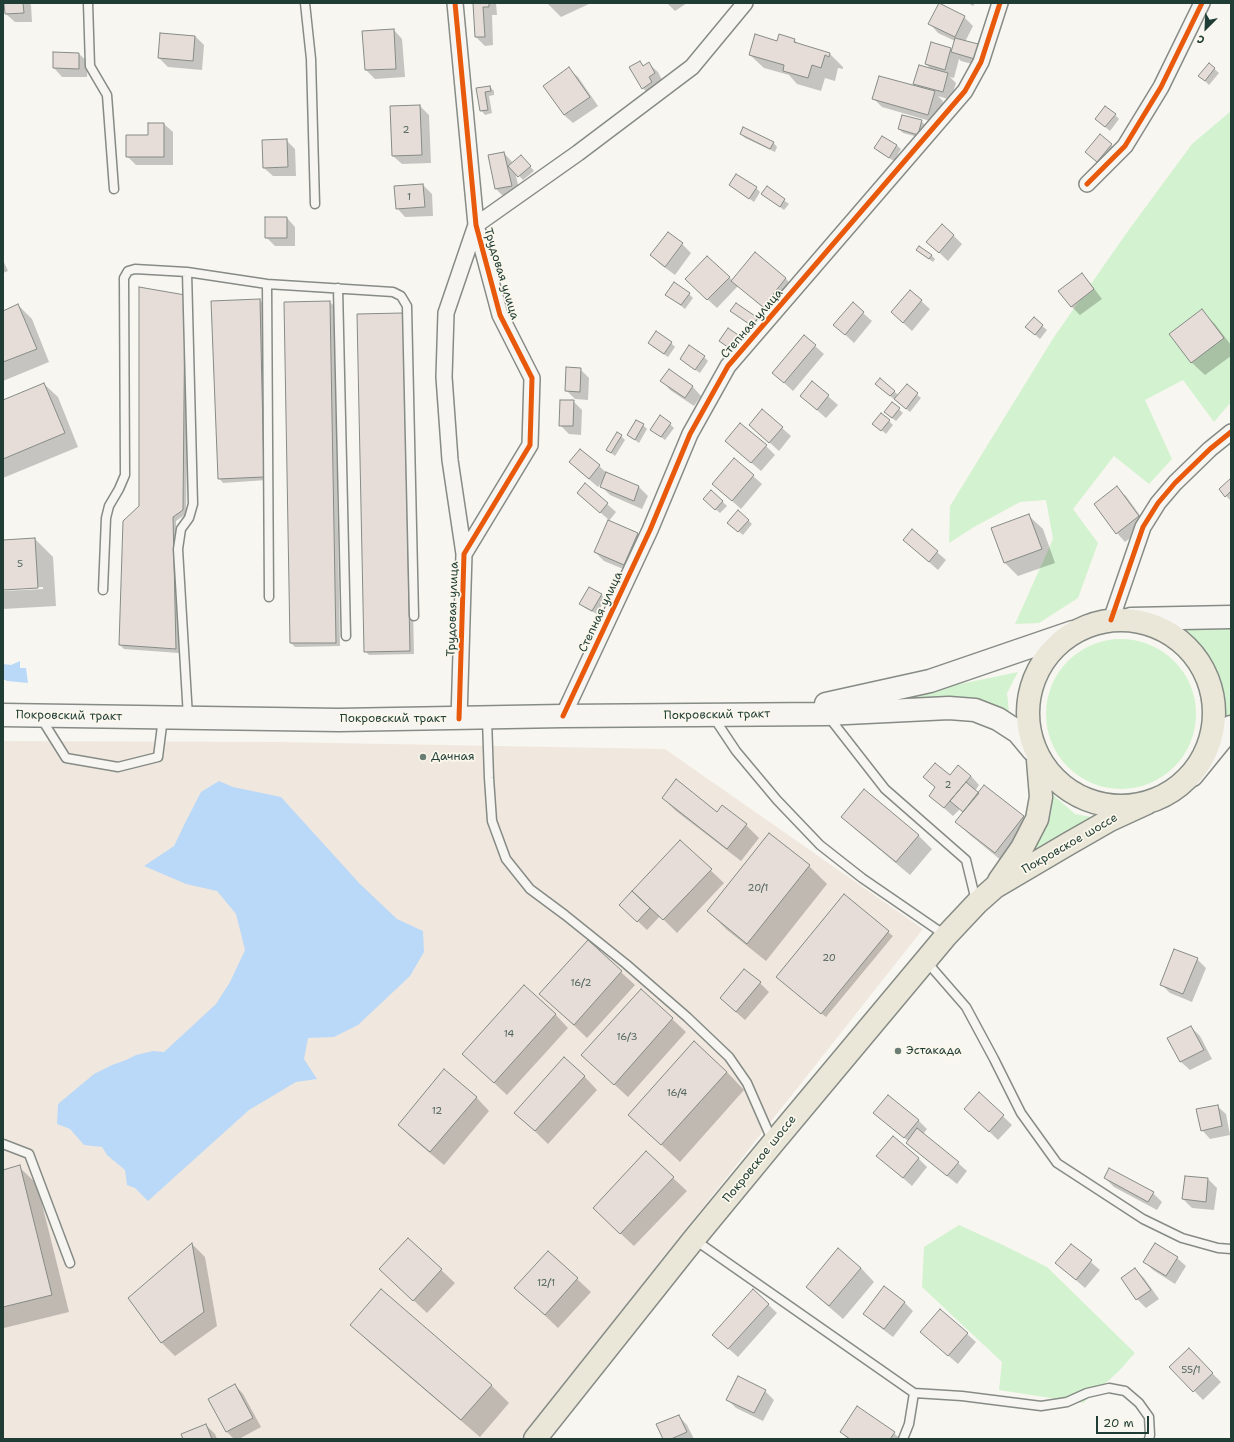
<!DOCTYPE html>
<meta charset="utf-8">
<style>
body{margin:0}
#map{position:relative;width:1234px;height:1442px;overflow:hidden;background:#f8f6f0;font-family:"Shantell Sans",sans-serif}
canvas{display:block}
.frame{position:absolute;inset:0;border:4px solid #1f3d34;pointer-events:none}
.north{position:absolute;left:1186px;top:8px;width:40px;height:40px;-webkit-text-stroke:3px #fbf7ec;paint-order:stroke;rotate:204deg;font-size:11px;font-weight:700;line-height:16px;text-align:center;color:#1f3d34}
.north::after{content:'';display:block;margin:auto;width:14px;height:18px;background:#1f3d34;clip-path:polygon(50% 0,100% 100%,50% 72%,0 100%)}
.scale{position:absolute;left:1096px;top:1416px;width:53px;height:18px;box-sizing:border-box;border:2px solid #1f3d34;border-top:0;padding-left:5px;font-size:12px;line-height:14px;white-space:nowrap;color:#1f3d34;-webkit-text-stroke:3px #fbf7ec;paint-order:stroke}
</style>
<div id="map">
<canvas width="1234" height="1442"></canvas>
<div class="frame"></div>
<div class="north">С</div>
<div class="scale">20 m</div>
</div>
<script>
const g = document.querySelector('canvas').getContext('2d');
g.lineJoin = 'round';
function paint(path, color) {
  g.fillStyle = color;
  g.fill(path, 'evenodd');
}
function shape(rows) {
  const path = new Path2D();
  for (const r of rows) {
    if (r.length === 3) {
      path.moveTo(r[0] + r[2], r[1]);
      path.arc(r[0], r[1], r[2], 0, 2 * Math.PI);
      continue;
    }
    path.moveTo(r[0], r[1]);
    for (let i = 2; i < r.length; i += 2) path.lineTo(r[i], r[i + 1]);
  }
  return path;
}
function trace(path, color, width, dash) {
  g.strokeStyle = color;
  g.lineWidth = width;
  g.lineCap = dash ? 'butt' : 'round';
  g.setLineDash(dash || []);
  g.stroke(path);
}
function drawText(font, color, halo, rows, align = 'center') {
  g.font = font + ' "Shantell Sans",sans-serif';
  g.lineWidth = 3.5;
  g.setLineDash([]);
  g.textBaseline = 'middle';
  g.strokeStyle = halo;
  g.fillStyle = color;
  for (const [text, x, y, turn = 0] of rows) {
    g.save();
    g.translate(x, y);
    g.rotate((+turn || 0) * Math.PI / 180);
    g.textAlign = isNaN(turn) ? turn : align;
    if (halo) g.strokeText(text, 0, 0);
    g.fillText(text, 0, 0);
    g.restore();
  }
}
paint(shape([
 [3,741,279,742,665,749,923,929,520,1439,3,1439]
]), '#f0e8df');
paint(shape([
 [1231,111,1231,402,1214,422,1183,380,1145,400,1172,459,1149,484,1114,456,1073,509,1098,543,1078,598,1039,623,1015,624,1053,539,1046,500,1020,502,974,527,949,543,950,506,1054,337,1128,231,1192,144],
 [1231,627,1231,727,1225,731,1221,688,1178,629],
 [1121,714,75],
 [1018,672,1007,693,1009,712,888,699],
 [1052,794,1075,814,1102,819,1024,867],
 [959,1225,1003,1245,1047,1267,1135,1353,1118,1372,1083,1403,999,1390,1002,1362,922,1287,924,1247]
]), '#d3f2cf');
paint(shape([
 [20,661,20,668,26,668,28,683,7,681,3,679,3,664,11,665],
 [219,781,233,787,281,797,360,884,397,919,423,931,424,952,410,976,358,1025,334,1037,308,1038,304,1059,317,1079,296,1082,249,1110,148,1201,135,1188,127,1185,125,1170,107,1155,102,1147,84,1145,70,1129,57,1124,58,1104,94,1074,112,1065,126,1060,136,1055,153,1051,164,1052,216,1004,230,982,245,950,236,914,217,891,186,884,144,866,174,846,185,823,201,792]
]), '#bad9f8');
paint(shape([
 [5,3,29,3,31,5,32,22,15,22,6,14],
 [474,3,496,3,497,15,492,15,493,45,485,46,476,37],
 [547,3,591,3,561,17],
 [667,3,687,3,675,11],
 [968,3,975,3,973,6],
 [964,17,973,26,965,42,990,55,987,68,961,61,959,59,954,78,950,77,956,83,951,100,938,96,943,101,937,123,882,107,873,98,919,88,914,83,932,70,926,64,950,49,953,51,955,41,938,33,930,24],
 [394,30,402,39,405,77,375,79,366,70],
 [195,36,204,45,202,70,168,67,159,58],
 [794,40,800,45,830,54,843,67,843,69,838,68,835,81,825,78,821,91,797,84,789,75,764,68,750,55,778,42],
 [79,54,88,62,87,77,62,77,54,68],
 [640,62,644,66,649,64,658,72,663,82,651,97,643,88],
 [1209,64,1219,73,1209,85,1200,76],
 [569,69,578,77,598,106,573,123,564,115],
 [490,87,494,91,494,95,489,96,492,113,485,115,481,110,477,89],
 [420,106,429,115,431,163,402,164,393,156],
 [1115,115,1119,119,1110,131,1100,123],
 [921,121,925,125,922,138,903,133,899,129],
 [149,124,164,124,173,132,173,165,136,165,127,156,149,136],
 [741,134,773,142,777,147,775,152,745,138],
 [1100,135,1120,153,1106,170,1095,160],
 [286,140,295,149,296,176,273,176,264,168],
 [896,145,901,149,894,161,879,152,875,148],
 [504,153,513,163,525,160,534,171,523,180,515,171,520,194,505,198,496,189,489,156],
 [423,185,432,194,433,216,405,217,397,208],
 [730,185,756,188,760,192,754,202],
 [767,188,789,204,784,210,762,194],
 [287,218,295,227,295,246,275,246,266,237],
 [953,235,962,244,948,261,928,242],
 [682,244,691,253,675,275,660,264,652,255],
 [917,250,931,255,935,259,933,262],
 [755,254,786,279,799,292,777,320,738,286,717,308,695,288,708,257,733,281],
 [3,260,8,271,3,273],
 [1082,274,1090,283,1102,299,1080,315,1071,306],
 [910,291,930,309,912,331,901,321],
 [689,294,693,298,685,309,671,298],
 [189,300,186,514,176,521,179,653,124,649,120,645,140,506],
 [260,300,264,305,267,480,223,483,219,478],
 [330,302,334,306,340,646,295,647,291,643],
 [18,305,32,319,49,362,3,381,3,312],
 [731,311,757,318,761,322,756,329],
 [1202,311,1215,324,1231,345,1231,356,1205,375,1191,362],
 [863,313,872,321,854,343,835,325],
 [403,314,407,319,414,654,369,655,365,651],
 [1034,319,1047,330,1040,339,1031,331],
 [671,343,675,347,668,357,653,347],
 [815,346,824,354,793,391,773,373],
 [704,357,708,361,700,373,685,363],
 [580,369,589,378,588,400,575,399,566,390],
 [669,370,693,387,701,396,694,406,670,390,662,381],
 [812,382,838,405,826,418,810,404],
 [44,384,58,397,78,447,3,478,3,401],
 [907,386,921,398,910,412,880,388,894,391,899,396],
 [573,401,582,410,581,435,569,434,560,425],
 [892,403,903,413,896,421,889,416],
 [889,421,893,425,886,434,878,427],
 [670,424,674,428,665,440,651,430],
 [643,425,647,429,639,443,628,435],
 [750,425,782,428,791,436,779,451],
 [621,436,625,440,615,456,607,450],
 [726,441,766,446,775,455,761,471],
 [581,450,608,474,639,487,648,496,642,509,610,495,601,486,603,481,598,487,579,471,570,462],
 [753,476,762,484,741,509,722,492],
 [1231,479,1231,501,1220,490],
 [1117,488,1126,496,1147,525,1125,542,1117,533],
 [578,493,607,504,616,512,609,521,638,534,646,542,633,573,604,561,595,552,609,520],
 [722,501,727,506,720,513,708,503],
 [1029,516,1043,529,1055,563,1018,576,1005,563,992,529],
 [748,520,752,524,743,535,733,527],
 [912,530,946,560,938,570,904,540],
 [35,539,53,557,56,606,3,609,3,591,43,589,43,587,3,589,3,541],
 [601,594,605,599,597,614,585,608,581,604],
 [950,776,971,776,979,785,975,791,1023,816,1037,830,1008,866,970,835,956,822,964,812,960,809,953,816,930,796,936,788,924,777],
 [663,798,717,813,746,825,759,838,741,861,676,811],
 [843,816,918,835,932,849,910,875,856,830],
 [680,841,724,883,677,933,660,916,647,930,621,905],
 [809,866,827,884,766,961,726,929,708,911],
 [844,895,893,936,826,1017,781,981],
 [588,942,635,985,587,1038,541,994],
 [1197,959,1206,968,1192,1002,1170,993,1161,984],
 [760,983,769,992,745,1020,730,1007],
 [641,990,686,1032,628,1097,582,1055],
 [555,1014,568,1028,507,1095,463,1054],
 [1191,1027,1200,1036,1212,1059,1190,1070,1181,1062,1169,1038],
 [727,1072,744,1090,680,1162,629,1115],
 [584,1076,597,1090,548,1144,516,1113],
 [979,1093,1012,1125,998,1140,974,1117],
 [476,1097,489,1111,444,1165,412,1138,399,1125],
 [1217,1106,1226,1114,1230,1135,1210,1139,1202,1130],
 [875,1113,918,1120,927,1129,923,1134,958,1163,967,1171,957,1184,916,1151,907,1143,908,1141],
 [646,1153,687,1191,634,1246,607,1221],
 [878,1156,918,1158,927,1167,912,1186],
 [19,1167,37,1184,69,1312,4,1328,3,1171],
 [1105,1178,1153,1193,1162,1202,1157,1210,1114,1187],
 [1208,1179,1217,1188,1214,1210,1192,1208,1183,1199],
 [408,1239,455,1283,427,1313,394,1282],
 [192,1244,205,1257,217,1326,175,1356,162,1343,130,1299],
 [1071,1245,1100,1270,1085,1288,1056,1263],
 [1177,1258,1186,1266,1175,1284,1153,1270,1145,1262],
 [861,1268,874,1282,843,1319,821,1300,808,1287],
 [1135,1269,1144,1278,1159,1299,1146,1308,1137,1299],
 [577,1279,591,1292,558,1328,516,1288],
 [753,1290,777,1313,738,1357,722,1343],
 [904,1302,913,1311,893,1337,873,1322,865,1314],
 [940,1310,976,1342,958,1364,930,1340],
 [352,1325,491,1385,509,1403,480,1437,370,1343],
 [1189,1350,1221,1382,1203,1400,1171,1367],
 [235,1385,243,1394,261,1427,239,1439,234,1439,227,1432,209,1399],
 [765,1391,774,1400,763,1421,736,1408,727,1399],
 [679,1416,687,1425,694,1439,664,1439],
 [206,1425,215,1434,217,1439,184,1439],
 [841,1432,894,1433,900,1439,848,1439]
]), '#0003');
const building = shape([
 [4,3,23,3,24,13,5,14,4,3],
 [473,3,489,3,489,7,483,7,485,37,475,37,473,3],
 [939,3,965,16,955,37,928,24,939,3],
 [394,29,396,69,365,70,362,31,394,29],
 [160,33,195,36,193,61,158,58,160,33],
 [755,34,777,41,779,34,795,39,794,42,830,53,829,57,825,55,821,68,812,65,808,78,783,71,784,65,749,55,755,34],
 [955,38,982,45,978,60,951,52,955,38],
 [931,42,951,48,945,70,925,64,931,42],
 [53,52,79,53,79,69,53,68,53,52],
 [640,61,643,66,649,62,655,73,649,77,652,82,642,89,629,67,640,61],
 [1209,63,1215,68,1205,81,1198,76,1209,63],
 [919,65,948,73,943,92,913,84,919,65],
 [569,67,590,97,564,115,543,86,569,67],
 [879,76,935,91,928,115,872,99,879,76],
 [490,86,491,91,485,92,488,110,480,111,476,88,490,86],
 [420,105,422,155,392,156,390,106,420,105],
 [1105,106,1116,114,1105,127,1095,119,1105,106],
 [902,115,922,120,918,135,898,129,902,115],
 [148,123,164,123,164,157,126,157,126,135,148,135,148,123],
 [743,127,774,142,770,149,740,134,743,127],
 [1100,134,1112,144,1097,162,1085,152,1100,134],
 [882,136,897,145,889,158,874,148,882,136],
 [287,139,288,167,263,168,262,140,287,139],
 [504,152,512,186,495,189,488,155,504,152],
 [521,155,531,166,518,177,508,166,521,155],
 [736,174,757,187,749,199,729,185,736,174],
 [423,184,425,207,396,209,394,186,423,184],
 [767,186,785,199,780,207,761,194,767,186],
 [265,217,287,217,287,238,265,238,265,217],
 [942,224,954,235,939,253,926,242,942,224],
 [668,232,683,243,665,267,650,255,668,232],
 [919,246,932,255,929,259,916,250,919,246],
 [755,252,786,278,763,307,731,281,755,252],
 [707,256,730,277,707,300,685,279,707,256],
 [1082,273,1094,289,1071,307,1058,291,1082,273],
 [674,282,690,293,681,305,665,295,674,282],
 [139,287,185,295,183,510,173,517,176,649,119,645,123,521,139,506,139,287],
 [910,290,922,300,903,323,891,312,910,290],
 [260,299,264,477,218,479,211,301,260,299],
 [330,301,336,643,290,643,284,302,330,301],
 [853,302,864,312,845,335,833,325,853,302],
 [736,303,758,318,752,326,730,311,736,303],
 [18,304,37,349,3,362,3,311,18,304],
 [1202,309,1224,338,1191,363,1169,334,1202,309],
 [403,313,410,651,364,652,357,314,403,313],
 [1034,317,1043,325,1035,335,1025,327,1034,317],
 [728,328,744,339,735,352,719,341,728,328],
 [656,331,672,342,664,354,648,343,656,331],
 [804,335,816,345,784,383,772,373,804,335],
 [689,345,705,356,695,370,680,359,689,345],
 [566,367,581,368,580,392,565,391,566,367],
 [669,369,693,386,685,398,660,381,669,369],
 [880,378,895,391,890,396,875,384,880,378],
 [812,381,829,395,817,410,800,396,812,381],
 [44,383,65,433,3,459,3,400,44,383],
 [907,384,918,393,906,409,894,399,907,384],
 [560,400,574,400,573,426,559,426,560,400],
 [892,402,900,408,892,418,884,412,892,402],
 [762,409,783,427,769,443,749,425,762,409],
 [881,413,890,420,881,431,872,424,881,413],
 [660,415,671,423,661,437,650,430,660,415],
 [636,420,644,424,635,440,627,435,636,420],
 [740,423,767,445,751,463,725,441,740,423],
 [617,432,622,435,611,453,606,450,617,432],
 [580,449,600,465,589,479,569,462,580,449],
 [734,458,754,475,732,501,712,484,734,458],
 [606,472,639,486,634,501,600,487,606,472],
 [1231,478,1231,491,1225,497,1219,489,1231,478],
 [585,483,608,503,600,513,577,493,585,483],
 [1117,486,1139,516,1116,534,1094,504,1117,486],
 [711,490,723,501,715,510,703,499,711,490],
 [738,510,749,520,738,532,727,523,738,510],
 [1029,514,1042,549,1004,563,991,528,1029,514],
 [608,520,638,533,624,565,594,552,608,520],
 [912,529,938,551,929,562,903,540,912,529],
 [35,538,38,588,3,590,3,540,35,538],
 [589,587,602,594,592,611,579,604,589,587],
 [935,763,950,775,958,765,971,776,944,808,929,796,935,787,923,777,935,763],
 [676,779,717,812,722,805,747,824,727,849,662,798,676,779],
 [966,782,979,793,963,812,950,801,966,782],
 [984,785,1024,816,995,853,955,822,984,785],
 [864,789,919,835,896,862,841,817,864,789],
 [769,833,810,865,747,944,707,911,769,833],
 [680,840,712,869,663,920,632,891,680,840],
 [632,891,650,908,637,922,619,905,632,891],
 [844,894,889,931,821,1014,776,977,844,894],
 [588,940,622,971,574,1025,539,994,588,940],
 [1174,949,1198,958,1183,994,1160,985,1174,949],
 [744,969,761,982,736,1012,720,998,744,969],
 [524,985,556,1014,494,1083,462,1054,524,985],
 [641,989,673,1018,614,1085,581,1055,641,989],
 [1191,1026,1204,1050,1180,1062,1167,1038,1191,1026],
 [694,1041,727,1072,661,1145,628,1115,694,1041],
 [564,1057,585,1076,535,1131,514,1113,564,1057],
 [444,1069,477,1097,430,1152,398,1125,444,1069],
 [979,1092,1004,1115,989,1132,964,1109,979,1092],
 [888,1095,919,1120,904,1138,873,1113,888,1095],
 [1218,1105,1222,1126,1201,1131,1196,1109,1218,1105],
 [917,1128,959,1162,947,1176,906,1143,917,1128],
 [893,1136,919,1158,903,1178,876,1156,893,1136],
 [646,1151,674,1177,620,1234,593,1208,646,1151],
 [20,1165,52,1295,3,1307,3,1170,20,1165],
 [1109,1168,1154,1192,1148,1202,1104,1178,1109,1168],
 [1185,1176,1208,1178,1206,1202,1182,1199,1185,1176],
 [408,1238,442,1269,413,1301,379,1269,408,1238],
 [192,1243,204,1312,161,1343,128,1298,192,1243],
 [1155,1243,1178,1257,1166,1276,1143,1262,1155,1243],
 [1071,1244,1092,1260,1076,1280,1055,1263,1071,1244],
 [838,1248,861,1268,829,1306,806,1287,838,1248],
 [548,1251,578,1278,545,1315,514,1288,548,1251],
 [1135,1268,1151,1290,1136,1300,1121,1278,1135,1268],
 [884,1286,905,1302,884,1329,863,1314,884,1286],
 [381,1289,492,1385,461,1420,350,1325,381,1289],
 [753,1289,769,1304,728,1349,712,1335,753,1289],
 [940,1309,968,1333,948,1356,920,1332,940,1309],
 [1189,1348,1213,1373,1193,1392,1169,1367,1189,1348],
 [738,1376,766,1390,754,1413,726,1400,738,1376],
 [235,1384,253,1418,226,1432,208,1399,235,1384],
 [857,1406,895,1432,890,1439,850,1439,840,1432,857,1406],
 [679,1415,687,1432,671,1439,663,1439,656,1424,679,1415],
 [206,1424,212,1439,183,1439,181,1434,206,1424]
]);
paint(building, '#e6ddd8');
trace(building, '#868b86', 1);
const lane = shape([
 [88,3,90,66,107,95,114,189],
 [305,3,311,59,315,204],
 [187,272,267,284,393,292,401,296,407,306,414,616],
 [267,284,269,597],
 [338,288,346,636],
 [103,590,106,518,109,506,119,489,125,475,124,278,128,271,135,269,187,272,193,504,189,518,181,529,178,549,188,717],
 [828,716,885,789,966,860,976,901],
 [41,718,66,758,118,767,158,757,163,718],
 [714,718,736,751,777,800,820,845,862,878,945,935],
 [487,719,489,778,492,821,506,859,530,889,565,915,626,964,687,1017,729,1057,747,1083,772,1140],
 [926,961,966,1007,994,1059,1021,1113,1057,1163,1143,1219,1182,1238,1218,1248,1231,1249],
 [3,1144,29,1154,70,1263],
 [695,1240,914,1393,962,1396,1041,1406,1067,1402,1087,1393,1109,1388,1125,1391,1139,1403,1149,1417,1150,1435,1149,1439],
 [903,1439,909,1424,914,1393]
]);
const street = shape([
 [455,3,476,225,500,315,532,378,530,445,464,554,459,719],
 [1087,184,1125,146,1161,87,1202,3],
 [464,554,450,460,444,377,446,313,476,225,578,153,692,67,745,3],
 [1111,620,1143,527,1158,503,1175,483,1210,449,1231,432],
 [563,716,650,530,690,434,728,366,965,91,981,62,1000,3]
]);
const secondary = shape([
 [1131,619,1231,617],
 [826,704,930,681,1073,632],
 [3,715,339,720,563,716,826,714,949,708,975,710,998,719,1018,732,1033,750],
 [1192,775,1231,727]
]);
const primary = shape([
 [1121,713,93],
 [999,881,1022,848,1037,819,1041,797,1038,760],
 [535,1439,694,1239,773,1143,946,936,977,903,995,887,1068,844,1110,820,1147,803]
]);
trace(lane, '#868b86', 11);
trace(street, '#868b86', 18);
trace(secondary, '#868b86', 25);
trace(primary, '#868b86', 25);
trace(lane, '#f6f5f1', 8);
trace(street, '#f6f5f1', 15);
trace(secondary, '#f6f5f1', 22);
trace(primary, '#eae7d8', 22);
trace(shape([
 [455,3,476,225,500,315,532,378,530,445,464,554,459,719],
 [1087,184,1125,146,1161,87,1202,3],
 [1111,620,1143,527,1158,503,1175,483,1210,449,1231,432],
 [563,716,650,530,690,434,728,366,965,91,981,62,1000,3]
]), '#e8590c', 5);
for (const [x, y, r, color] of [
 [423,757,4,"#6b7e76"],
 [898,1051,4,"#6b7e76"]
]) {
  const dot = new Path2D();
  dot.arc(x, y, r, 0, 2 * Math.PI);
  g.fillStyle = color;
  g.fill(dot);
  trace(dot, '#fbf7ec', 1.5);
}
drawText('10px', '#53675f', null, [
 ["2",406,130],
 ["1",409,197],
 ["5",20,564],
 ["2",948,785],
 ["20/1",758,888],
 ["20",829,958],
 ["16/2",581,983],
 ["14",509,1034],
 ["16/3",627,1037],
 ["16/4",677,1093],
 ["12",437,1111],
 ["12/1",546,1283],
 ["55/1",1191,1370]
]);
drawText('12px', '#1f3d34', '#fbf7ec', [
 ["Трудовая улица",501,274,73],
 ["Степная улица",752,324,-49],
 ["Трудовая улица",453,609,-88],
 ["Степная улица",601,612,-65],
 ["Покровский тракт",717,715,-1],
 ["Покровский тракт",69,716,1],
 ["Покровский тракт",393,719],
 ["Покровское шоссе",1070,844,-30],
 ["Покровское шоссе",760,1159,-51]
]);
drawText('12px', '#1f3d34', '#fbf7ec', [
 ["Дачная",431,757],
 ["Эстакада",906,1051]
], 'left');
</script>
